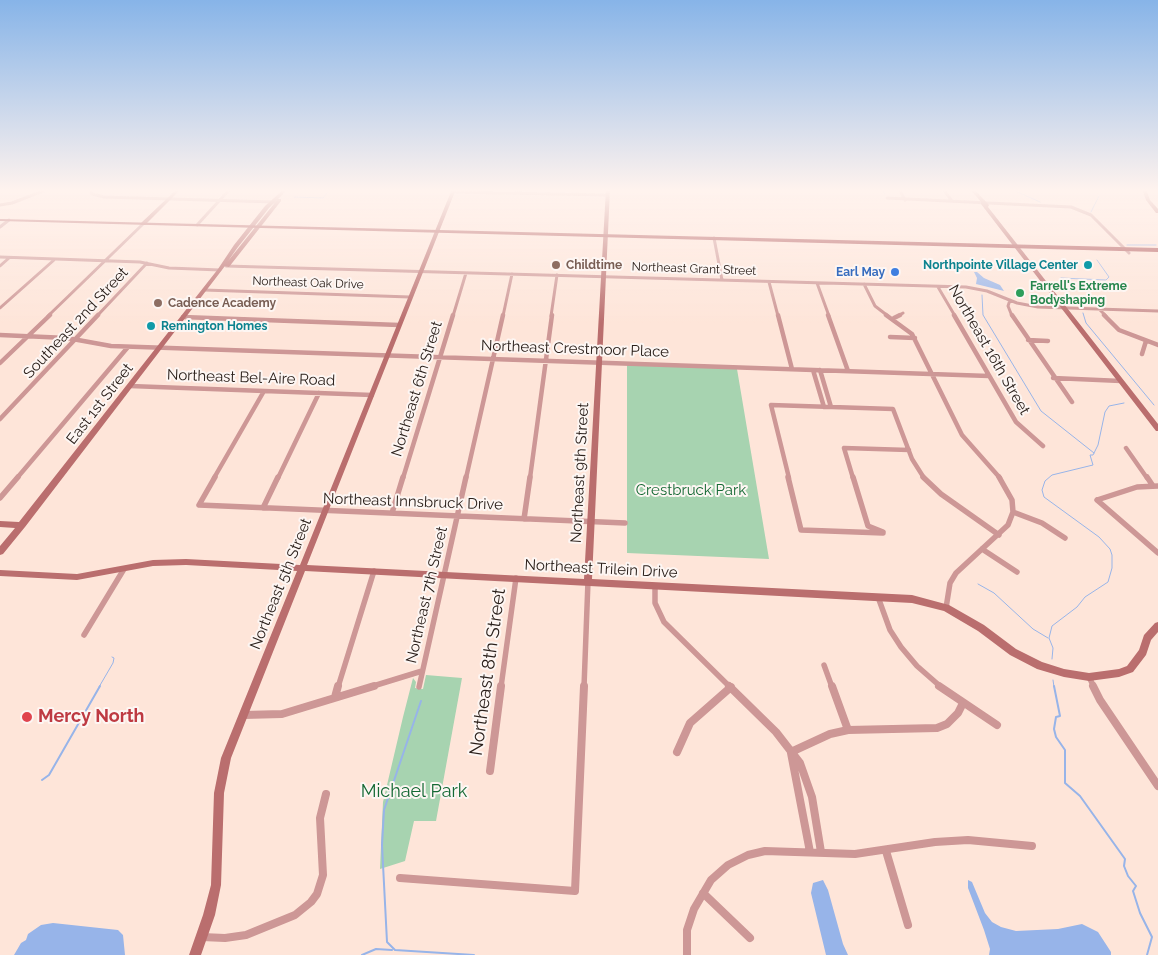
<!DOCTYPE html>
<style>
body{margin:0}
canvas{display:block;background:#fee5d9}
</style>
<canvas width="1158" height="955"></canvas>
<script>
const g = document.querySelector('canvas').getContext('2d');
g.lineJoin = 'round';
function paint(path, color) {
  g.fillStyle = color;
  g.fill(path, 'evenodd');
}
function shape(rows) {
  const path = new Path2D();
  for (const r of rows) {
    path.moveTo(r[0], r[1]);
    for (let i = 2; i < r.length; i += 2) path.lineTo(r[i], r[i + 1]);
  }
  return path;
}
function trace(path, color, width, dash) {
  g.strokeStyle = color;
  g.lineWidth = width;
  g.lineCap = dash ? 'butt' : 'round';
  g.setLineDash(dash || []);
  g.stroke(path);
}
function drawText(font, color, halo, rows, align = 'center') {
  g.font = font + ' Raleway,sans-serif';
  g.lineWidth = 4;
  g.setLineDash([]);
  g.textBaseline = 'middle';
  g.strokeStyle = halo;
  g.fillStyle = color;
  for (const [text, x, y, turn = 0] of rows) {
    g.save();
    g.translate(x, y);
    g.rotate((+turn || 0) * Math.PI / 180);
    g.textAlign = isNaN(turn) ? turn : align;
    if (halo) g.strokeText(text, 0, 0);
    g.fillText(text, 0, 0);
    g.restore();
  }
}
paint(shape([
 [627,365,737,369,769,559,627,553],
 [426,675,462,678,436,821,414,821,405,861,380,869,383,802,403,717,413,678,416,682,415,688,423,689]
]), '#a7d3b0');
paint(shape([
 [974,272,977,272,984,278,1000,285,1004,291,976,284,977,278],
 [823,880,828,890,843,944,848,955,826,955,811,893,813,883],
 [968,880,972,882,985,913,992,922,1001,927,1016,931,1058,929,1082,924,1098,932,1111,952,1111,955,989,955,990,949,984,930,968,888],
 [53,923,118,930,123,935,125,955,14,955,21,943,26,940,28,934,41,925]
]), '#97b4e9');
trace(shape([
 [882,189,885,194],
 [1011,189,1040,202],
 [294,197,323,198,330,189],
 [1091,212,1099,196],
 [1127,245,1156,245],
 [1061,278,1106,280,1109,277,1097,260],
 [982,295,983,315,1041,411,1094,453],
 [1083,313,1086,323,1154,405],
 [978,584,994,593,1033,629,1048,638],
 [1052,659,1053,648,1049,638,1052,626,1077,607,1085,597,1108,582,1112,568,1112,555,1110,549,1099,537,1044,497,1042,490,1045,481,1052,475,1093,465,1090,455,1093,455,1098,445,1105,412,1109,406,1124,403],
 [1053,680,1054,687],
 [99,687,113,663,114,658,112,657]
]), '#97b4e9', 1);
trace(shape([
 [1054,686,1060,716,1056,717,1054,729,1056,737,1065,750,1065,783,1080,796,1125,859,1124,866,1128,876,1136,886,1133,891,1140,913,1152,937,1147,955],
 [421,701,384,810,382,845,387,942,395,950,474,955],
 [42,780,49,775,100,686],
 [362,955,376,949,392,950]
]), '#97b4e9', 2);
trace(shape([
 [90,189,92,194,104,197,275,202],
 [899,189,905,200],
 [943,189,952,201],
 [1154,189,1158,190],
 [453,192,607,195],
 [887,198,1071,207,1091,215,1129,253],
 [0,205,12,203,48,189],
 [197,225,230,189],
 [0,227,9,220],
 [714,238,722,280],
 [0,257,140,262,169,268,220,270],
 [0,266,9,258],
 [226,266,966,287,987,291,1017,303,1038,307,1158,311],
 [769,282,778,316],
 [817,283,829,316],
 [864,284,875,306,888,316],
 [938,287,955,316],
 [204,290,410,297],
 [1010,300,1008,306,1012,316],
 [0,308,54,260],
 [1099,309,1106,316],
 [48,316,143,224],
 [97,316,147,263],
 [453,316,466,273],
 [503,316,512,274],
 [551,316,557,275],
 [898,316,903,313]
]), '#cd9796', 3);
trace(shape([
 [778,315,792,369],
 [828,315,848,371],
 [886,315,912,334,962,435,1000,478],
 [954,315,1016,422,1043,446],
 [1012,315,1072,402],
 [1104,315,1119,330,1158,345],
 [183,317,399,325],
 [894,318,900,315],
 [0,335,67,338,111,346,989,376],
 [890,337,915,338],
 [1028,340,1048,341],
 [1142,354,1146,341],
 [0,363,50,315],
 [813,370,824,407],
 [820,370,831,407],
 [1053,378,1121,381],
 [130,386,372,395],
 [0,419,98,315],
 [1126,448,1147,478],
 [17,478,128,347],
 [214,478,264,391],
 [278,478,319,393],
 [403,478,453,315],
 [466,478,503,315],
 [530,478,552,315],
 [789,478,771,405,893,409,912,459,924,478],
 [853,478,844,448,909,450]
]), '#cd9796', 4.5);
trace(shape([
 [215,477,199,505,625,523],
 [788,477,801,530,883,533],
 [853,477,868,526,883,532],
 [923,477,941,494,999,535],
 [1147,477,1153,486],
 [0,498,18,477],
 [1097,500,1158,553],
 [1097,500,1137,487,1158,486],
 [263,508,278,477],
 [1013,512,1042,523,1065,538],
 [392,513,403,477],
 [524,519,530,477],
 [982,549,1017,572],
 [655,586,655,603,664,622,730,687],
 [878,597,890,630,901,647,917,666,941,687],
 [946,608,950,583,956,573,1008,525,1013,512,1012,500,999,477],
 [84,635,124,569],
 [824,665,832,687],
 [1089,677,1094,687],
 [338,687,374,571],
 [370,687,422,671],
 [419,687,466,477],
 [501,687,516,578],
 [584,687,588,581]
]), '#cd9796', 5.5);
trace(shape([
 [729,686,776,732,800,763,812,797,821,852],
 [832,686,848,730],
 [939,686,997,725],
 [1093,686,1100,700,1158,786],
 [335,697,338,686],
 [244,715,282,714,374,686],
 [677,752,690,723,731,687],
 [791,752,830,734,848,730,937,728,947,724,958,713,963,703],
 [791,753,810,852],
 [490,771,501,686],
 [886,851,908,925],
 [400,878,575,891,584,686],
 [703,893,750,938],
 [202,937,225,938,246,935,295,915,311,902,317,894,323,875,320,818,326,794],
 [687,955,687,930,694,909,711,880,728,865,748,855,765,851,855,854,935,842,968,840,1032,846]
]), '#cd9796', 8);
paint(shape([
 [177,189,181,189,145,225,141,225,141,223,177,189],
 [284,189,288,189,278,199,281,199,281,201,229,267,225,266,25,527,3,554,0,555,0,546,15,528,0,527,0,521,19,522,218,269,234,245,265,206,284,189],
 [277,200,228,261,238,247,269,208,277,200],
 [452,189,456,189,307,565,584,579,606,189,610,189,592,579,912,595,949,605,984,625,1016,649,1042,662,1064,669,1089,673,1119,669,1127,666,1139,650,1144,635,1155,623,1158,622,1158,632,1151,640,1146,655,1133,672,1119,677,1089,681,1064,677,1037,669,1010,655,978,631,944,611,912,603,305,571,231,758,224,793,221,885,215,915,201,955,189,955,203,915,211,885,214,793,221,758,297,571,186,565,153,566,77,580,0,576,0,570,77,574,153,560,186,559,300,565,452,189],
 [970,189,974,189,989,205,988,207,1158,424,1158,431,1156,431,981,204,981,202,970,189],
 [1142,189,1146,189,1150,200,1158,209,1158,213,1156,213,1146,200,1142,189]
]), '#ba6e6e');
paint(shape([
 [0,219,1158,248,1158,252,0,221,0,219]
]), '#ab4e51');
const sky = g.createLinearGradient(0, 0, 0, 323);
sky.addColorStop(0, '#87b4e8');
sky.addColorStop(0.59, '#fff3ee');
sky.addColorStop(1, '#fff3ee00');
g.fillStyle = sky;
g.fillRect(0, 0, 1158, 323);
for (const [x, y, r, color] of [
 [556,265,5,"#8d6e63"],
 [1088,265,5,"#0f9aa8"],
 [895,272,5,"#3f7fe0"],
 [1020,293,5,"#2e9e5b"],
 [158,303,5,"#8d6e63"],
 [151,326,5,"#0f9aa8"],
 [27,717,6,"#e0444e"]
]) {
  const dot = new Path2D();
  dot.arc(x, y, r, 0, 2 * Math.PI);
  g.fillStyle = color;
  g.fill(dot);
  trace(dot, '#fdf6f3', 2);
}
drawText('bold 12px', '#785e54', '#fdf6f3', [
 ["Childtime",566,265],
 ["Cadence Academy",168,303]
], 'left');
drawText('bold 12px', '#0d838f', '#fdf6f3', [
 ["Northpointe Village Center",1078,265],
 ["Remington Homes",161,326,"left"]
], 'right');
drawText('12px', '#2b201b', '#fdf6f3', [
 ["Northeast Grant Street",694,269,2],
 ["Northeast Oak Drive",308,283,2]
]);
drawText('bold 12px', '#366cbe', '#fdf6f3', [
 ["Earl May",885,272]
], 'right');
drawText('bold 12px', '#27864d', '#fdf6f3', [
 ["Farrell's Extreme",1030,286],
 ["Bodyshaping",1030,300]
], 'left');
drawText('15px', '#2b201b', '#fdf6f3', [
 ["Southeast 2nd Street",76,323,-47],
 ["Northeast Crestmoor Place",575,349,2],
 ["Northeast 16th Street",989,350,60],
 ["Northeast Bel-Aire Road",251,378,2],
 ["Northeast 6th Street",417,389,-73],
 ["East 1st Street",100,404,-52],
 ["Northeast 9th Street",580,473,-87],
 ["Northeast Innsbruck Drive",413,502,2],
 ["Northeast Trilein Drive",601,569,3],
 ["Northeast 5th Street",281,584,-68],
 ["Northeast 7th Street",427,595,-77]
]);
drawText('15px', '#156934', '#fdf6f3', [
 ["Crestbruck Park",691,490]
]);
drawText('18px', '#2b201b', '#fdf6f3', [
 ["Northeast 8th Street",488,672,-82]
]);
drawText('bold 18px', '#be3a42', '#fdf6f3', [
 ["Mercy North",38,717]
], 'left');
drawText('18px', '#156934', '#fdf6f3', [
 ["Michael Park",414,792]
]);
</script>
